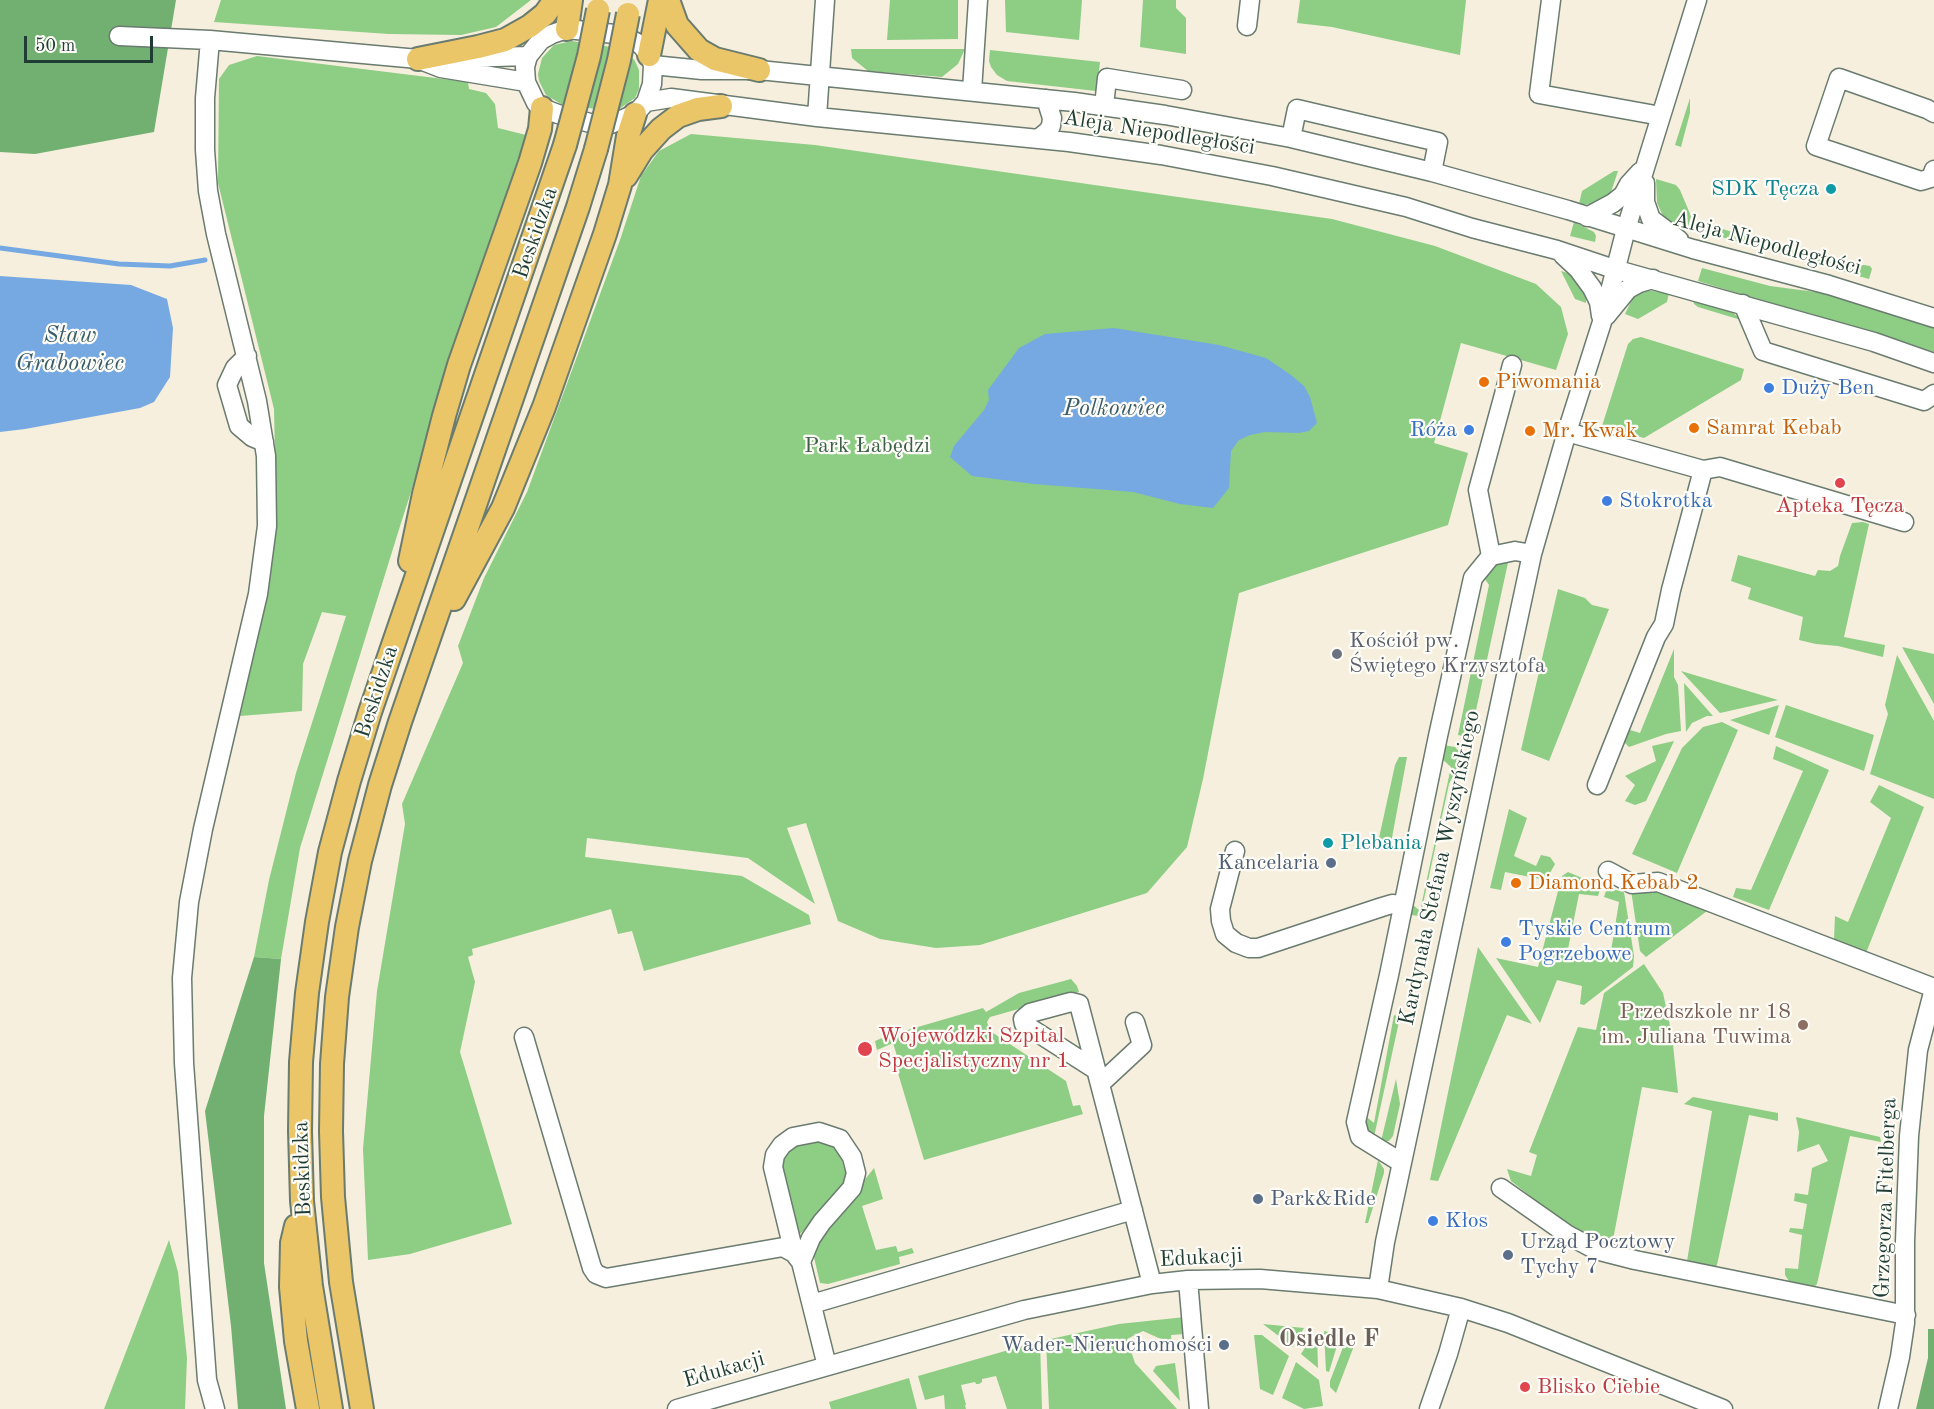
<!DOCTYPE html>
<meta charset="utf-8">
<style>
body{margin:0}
#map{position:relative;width:1934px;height:1409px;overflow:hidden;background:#f6efdd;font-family:"Old Standard TT",serif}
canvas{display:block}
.scale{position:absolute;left:24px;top:36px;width:129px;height:27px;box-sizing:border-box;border:3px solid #1f3d34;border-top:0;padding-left:8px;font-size:18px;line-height:21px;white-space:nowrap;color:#1f3d34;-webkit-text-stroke:4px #fdfcf7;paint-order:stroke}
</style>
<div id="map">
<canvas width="1934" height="1409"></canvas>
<div class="scale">50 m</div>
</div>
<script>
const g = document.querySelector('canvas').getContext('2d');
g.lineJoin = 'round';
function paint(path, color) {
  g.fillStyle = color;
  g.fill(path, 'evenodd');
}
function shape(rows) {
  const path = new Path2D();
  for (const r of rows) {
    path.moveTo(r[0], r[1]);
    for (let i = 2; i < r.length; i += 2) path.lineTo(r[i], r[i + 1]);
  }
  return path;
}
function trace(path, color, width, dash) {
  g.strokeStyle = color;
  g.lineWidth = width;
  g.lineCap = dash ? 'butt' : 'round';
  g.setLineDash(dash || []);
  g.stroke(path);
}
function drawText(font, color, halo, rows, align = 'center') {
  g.font = font + ' "Old Standard TT",serif';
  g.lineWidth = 4.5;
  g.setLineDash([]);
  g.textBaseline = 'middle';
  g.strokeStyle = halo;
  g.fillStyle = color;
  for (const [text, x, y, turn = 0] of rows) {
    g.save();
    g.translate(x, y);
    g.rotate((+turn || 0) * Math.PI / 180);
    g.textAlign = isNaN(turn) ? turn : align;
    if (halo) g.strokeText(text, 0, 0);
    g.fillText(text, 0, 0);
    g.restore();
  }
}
paint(shape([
 [221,0,531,0,496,27,461,35,389,34,214,22],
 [890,0,958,0,958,39,887,40],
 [1005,0,1082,0,1079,40,1006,32],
 [1143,0,1176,0,1176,8,1186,18,1186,54,1140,47],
 [1300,0,1466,0,1460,55,1332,27,1297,23],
 [572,41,611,47,629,54,635,61,639,70,639,89,635,98,619,109,610,111,561,104,546,95,539,81,538,74,542,58,554,45],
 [851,49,965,49,958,64,942,77,868,71,852,58],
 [990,50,1100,62,1097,89,1096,91,1007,81,997,75,991,67,989,61],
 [257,56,468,82,469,89,486,93,495,104,498,128,526,135,401,523,300,848,281,959,254,957,269,880,296,773,346,616,322,612,303,664,302,711,240,716,264,609,276,501,274,409,218,183,219,79,229,65],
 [1690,98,1690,113,1681,147,1675,145],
 [691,134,815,145,1332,219,1435,246,1536,284,1561,307,1568,334,1556,370,1461,343,1434,443,1468,453,1448,525,1239,593,1203,779,1187,847,1147,893,980,945,936,948,880,939,838,921,806,823,787,828,815,904,748,858,587,838,585,857,742,876,809,915,811,924,644,971,632,931,618,934,611,909,472,949,473,955,468,957,475,982,460,1052,512,1224,410,1254,368,1260,363,1149,377,991,405,824,402,804,463,663,458,646,484,578,527,492,620,240,641,176,659,151],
 [1614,171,1618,171,1610,195,1596,205,1579,204,1582,191],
 [1656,179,1676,185,1680,190,1691,216,1688,227,1669,221,1664,218,1657,203],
 [1574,222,1594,232,1596,236,1595,242,1570,236],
 [1719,228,1849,266,1864,265,1870,266,1872,269,1869,279,1711,234,1713,230],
 [1702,268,1770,286,1831,294,1934,328,1934,354,1698,281],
 [1561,271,1574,275,1586,292,1586,303,1575,299],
 [1644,290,1669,293,1667,302,1638,319,1625,314,1634,295],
 [1693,299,1729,309,1741,320,1698,307,1694,304],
 [1641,337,1744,369,1741,380,1644,438,1602,426,1628,344,1633,339],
 [1863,522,1869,524,1844,637,1885,645,1883,657,1838,646,1816,644,1799,640,1803,617,1748,599,1751,588,1731,581,1738,555,1815,576,1818,570,1830,571,1838,566,1840,556,1852,523],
 [1509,558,1470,738,1458,735,1489,585,1480,572],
 [1558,589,1585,598,1592,605,1609,609,1549,761,1521,750],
 [1902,647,1934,654,1934,704],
 [1674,649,1674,677,1678,685,1681,731,1666,734,1629,747,1624,742,1627,729,1640,733],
 [1897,655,1934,721,1934,799,1870,774,1888,714,1885,705],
 [1681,671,1778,700,1720,713],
 [1684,683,1713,716,1707,716,1692,723,1686,732],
 [1779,705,1769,735,1730,720],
 [1786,705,1874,735,1864,771,1775,737],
 [1722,722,1738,730,1677,873,1632,854,1682,748,1703,727],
 [1674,741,1646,801,1635,805,1625,801,1635,785,1625,776,1656,761,1652,746],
 [1443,745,1455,747,1463,756,1449,784,1421,913,1419,916,1404,914,1410,902,1420,911,1451,767,1442,759],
 [1776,746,1829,770,1769,910,1733,897,1736,888,1751,890,1803,771,1773,759],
 [1399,757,1407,757,1391,843,1381,842,1379,838,1395,765],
 [1879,785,1924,807,1866,953,1834,939,1835,916,1848,922,1891,818,1870,802],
 [1509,809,1527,818,1514,856,1536,866,1541,855,1550,857,1555,864,1546,880,1505,872,1501,890,1490,888],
 [1568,872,1601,886,1598,896,1579,894,1568,949,1610,957,1619,902,1604,897,1607,888,1624,892,1634,956,1633,967,1584,1005,1580,1004,1582,986,1557,980,1540,1023,1496,958,1538,967,1562,876],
 [1647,887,1670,892,1707,911,1646,957,1640,951,1631,890],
 [1478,947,1532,1024,1507,1015,1438,1181,1430,1180],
 [1644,964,1663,993,1672,1035,1678,1093,1642,1087,1612,1245,1590,1238,1548,1210,1511,1181,1507,1169,1531,1176,1537,1155,1529,1152,1578,1027,1596,1030,1604,993],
 [1071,979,1077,986,1079,992,990,1017,987,1022,990,1031,1066,1081,1073,1106,1080,1105,1083,1114,924,1160,895,1063,887,1064,886,1060,897,1056,893,1043,877,1050,875,1041,887,1036,983,1008,986,1012,1019,993],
 [1394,1015,1400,1017,1374,1137,1364,1125,1363,1114,1374,1123],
 [1396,1079,1400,1104,1393,1136,1389,1141,1381,1141],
 [1693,1097,1778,1113,1778,1121,1749,1115,1717,1265,1715,1267,1687,1261,1712,1111,1684,1104],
 [1796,1117,1880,1137,1881,1142,1850,1136,1817,1284,1814,1287,1790,1283,1785,1275,1785,1268,1798,1269,1802,1235,1789,1232,1790,1228,1803,1229,1807,1204,1794,1201,1795,1193,1808,1195,1812,1168,1828,1161,1819,1144,1797,1152,1799,1132],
 [809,1137,837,1145,847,1176,842,1191,799,1235,778,1158,785,1148],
 [1378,1160,1384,1169,1384,1173,1368,1223,1365,1223],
 [874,1168,883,1199,862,1206,876,1250,896,1246,898,1252,912,1248,914,1253,899,1257,900,1264,828,1284,820,1283,813,1253,818,1239],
 [169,1240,178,1272,187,1358,185,1409,104,1409],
 [1185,1317,1184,1334,1171,1335,1172,1344,1143,1331,1127,1339,1135,1363,1177,1409,1049,1409,1046,1340,1119,1324],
 [1263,1324,1304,1328,1293,1347],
 [1324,1331,1339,1334,1340,1336,1329,1372,1326,1371],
 [1351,1333,1357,1338,1336,1393,1330,1387,1330,1381,1347,1337],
 [1314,1334,1317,1334,1318,1368,1301,1354],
 [1254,1335,1262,1335,1289,1356,1273,1395,1260,1389],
 [1040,1341,1042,1409,1007,1409,996,1376,982,1379,982,1382,979,1384,976,1384,975,1382,961,1385,966,1405,965,1405,966,1409,945,1409,944,1395,925,1400,918,1376],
 [1296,1362,1319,1380,1323,1406,1304,1409,1282,1398],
 [1175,1363,1180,1401,1153,1371,1156,1366],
 [909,1378,917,1409,831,1409,829,1402]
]), '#8dcd84');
paint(shape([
 [0,0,176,0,154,132,35,154,0,152],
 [254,957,281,959,264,1116,264,1263,286,1409,238,1409,231,1326,205,1111],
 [1928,1329,1934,1329,1934,1409,1916,1409,1928,1358]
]), '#72b072');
paint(shape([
 [0,276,131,285,167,299,173,328,170,377,154,402,140,408,25,429,0,432],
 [1114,328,1219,345,1266,358,1291,375,1304,386,1310,397,1317,423,1309,431,1299,433,1265,432,1250,435,1239,440,1231,451,1229,488,1213,508,1180,504,1133,492,1034,484,972,476,950,457,954,446,984,410,989,400,988,390,1019,348,1045,334]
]), '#76a9e2');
trace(shape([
 [0,248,119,264,170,266,205,260]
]), '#76a9e2', 5);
const minor = shape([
 [1551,0,1539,94,1661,116],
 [1247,26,1250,0],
 [567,29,615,34,632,40,641,45,649,55,653,65,652,84,646,102,635,114,611,124,590,123,558,114,542,108,536,103,526,82,525,67,528,56,541,40,552,34,567,29],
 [119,36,210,40,418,59,431,59],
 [210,40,205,98,205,150,208,191,216,234,257,401,266,456,267,526,258,594,203,829,189,902,182,978,184,1063,207,1380,215,1409],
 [462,58,528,56],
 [418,59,441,68,526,82],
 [653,65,702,70,759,70,1074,102,1165,115,1291,138,1432,172,1568,210,1693,249,1829,285,1934,318],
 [972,91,978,0],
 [646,102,671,98,817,117,1069,142,1161,155,1272,176,1406,207,1472,228,1557,250,1614,269,1874,342,1934,363],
 [1104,106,1107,78,1182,90],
 [1934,113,1927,109,1839,78,1816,146,1921,181,1931,178,1934,170],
 [817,117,825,0],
 [1291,138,1297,109,1438,142,1432,172],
 [1038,139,1048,131,1051,126,1052,118,1046,99],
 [1645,183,1645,202,1651,219,1679,240],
 [1587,217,1613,203,1623,195,1629,184,1640,172],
 [1563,255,1578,269,1592,288,1599,302,1601,316],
 [1743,304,1763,351,1924,401,1934,394],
 [1606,316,1628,289,1639,283,1653,279],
 [247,356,235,368,227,385,239,426,252,437,264,442],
 [1567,432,1703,470,1671,590,1664,624,1656,637,1597,785],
 [1703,470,1720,467,1904,522],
 [1491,556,1478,490,1512,365],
 [1235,851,1220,909,1221,921,1225,934,1236,943,1249,948,1258,948,1382,907,1392,904,1403,905],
 [1608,871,1632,884,1658,882,1934,988],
 [524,1037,592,1268,596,1274,606,1278,783,1247,794,1253,801,1262,827,1366],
 [1096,1070,1024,1024,1023,1019,1030,1013,1071,1002,1079,1004,1126,1184,1152,1284],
 [1100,1084,1142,1045,1135,1022],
 [1402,1163,1360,1137,1356,1122,1389,975,1438,736,1473,578,1491,556,1515,551,1532,554],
 [1501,1188,1568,1235,1596,1250,1635,1260,1906,1315],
 [794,1253,773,1167,775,1155,782,1145,793,1137,819,1132,840,1139,852,1157,856,1173,852,1188,822,1222,811,1238,801,1262],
 [1188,1280,1199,1409],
 [1378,1289,1385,1242,1532,554,1567,432,1602,322,1626,229,1697,0],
 [812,1304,1133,1210],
 [677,1409,1024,1310,1152,1284,1188,1280,1260,1279,1378,1289,1461,1308,1508,1323,1723,1409],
 [1429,1409,1448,1354,1461,1308],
 [1888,1409,1900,1357,1905,1323,1905,1242,1909,1136,1918,1050,1934,989]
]);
const major = shape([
 [668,0,677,25,699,50,715,59,759,70],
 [567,29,571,0],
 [649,55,660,0],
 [418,59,478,47,505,40,530,26,545,14,555,0],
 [626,176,642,150,661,129,678,116,698,109,721,106],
 [410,561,424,494,444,416,459,365,530,163,540,129,542,108],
 [454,599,503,508,544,407,605,234,620,185,628,136,635,114],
 [296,1226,292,1243,291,1287,296,1341,308,1409],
 [331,1409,311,1286,302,1201,300,1131,301,1062,307,993,317,922,330,852,349,781,370,712,565,145],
 [362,1409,341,1282,333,1197,331,1131,332,1064,337,997,347,927,360,861,380,785,400,722,578,207,596,149]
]);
trace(minor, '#6a7b6f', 21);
trace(major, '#6a7b6f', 26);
trace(minor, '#fff', 18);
trace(major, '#ebc669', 22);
const majorBridge = shape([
 [565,145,589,56,598,10],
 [596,149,619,60,628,14]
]);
trace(majorBridge, '#6a7b6f', 26, []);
trace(majorBridge, '#ebc669', 22);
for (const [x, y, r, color] of [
 [1831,189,6,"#0f9aa8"],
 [1484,382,6,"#e8710a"],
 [1769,388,6,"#3f7fe0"],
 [1694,428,6,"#e8710a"],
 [1469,430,6,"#3f7fe0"],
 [1530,431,6,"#e8710a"],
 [1840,483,6,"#e0444e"],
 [1607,501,6,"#3f7fe0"],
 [1337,654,6,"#6b7280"],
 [1328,843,6,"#0f9aa8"],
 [1331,863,6,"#5c6f8a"],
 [1516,883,6,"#e8710a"],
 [1506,942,6,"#3f7fe0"],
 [1803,1025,6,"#8d6e63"],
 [865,1049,8,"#e0444e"],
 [1258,1199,6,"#5c6f8a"],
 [1433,1221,6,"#3f7fe0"],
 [1508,1255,6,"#5c6f8a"],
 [1224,1345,6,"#5c6f8a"],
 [1525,1387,6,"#e0444e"]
]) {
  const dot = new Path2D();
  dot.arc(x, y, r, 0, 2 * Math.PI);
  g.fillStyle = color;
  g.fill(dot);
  trace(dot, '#fdfcf7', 2);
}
drawText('22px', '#1f3d34', '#fdfcf7', [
 ["Aleja Niepodległości",1159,133,9],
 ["Beskidzka",536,233,-71],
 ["Aleja Niepodległości",1767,244,15],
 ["Beskidzka",377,692,-72],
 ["Kardynała Stefana Wyszyńskiego",1440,868,-78],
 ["Beskidzka",303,1169,-92],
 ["Grzegorza Fitelberga",1886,1198,-88],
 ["Edukacji",1201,1258,-3],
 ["Edukacji",724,1370,-16]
]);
drawText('22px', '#0d838f', '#fdfcf7', [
 ["SDK Tęcza",1819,189],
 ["Plebania",1340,843,"left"]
], 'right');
drawText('22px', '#c56008', '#fdfcf7', [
 ["Piwomania",1496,382],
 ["Samrat Kebab",1706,428],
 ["Mr. Kwak",1542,431],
 ["Diamond Kebab 2",1528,883]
], 'left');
drawText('22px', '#366cbe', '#fdfcf7', [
 ["Duży Ben",1781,388],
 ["Róża",1457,430,"right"],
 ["Stokrotka",1619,501],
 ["Tyskie Centrum",1518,929],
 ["Pogrzebowe",1518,954],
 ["Kłos",1445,1221]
], 'left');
drawText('22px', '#3a6148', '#fdfcf7', [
 ["Park Łabędzi",867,446]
]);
drawText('22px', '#be3a42', '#fdfcf7', [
 ["Apteka Tęcza",1840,506,"center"],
 ["Wojewódzki Szpital",878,1036],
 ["Specjalistyczny nr 1",878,1061],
 ["Blisko Ciebie",1537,1387]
], 'left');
drawText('22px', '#5b616d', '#fdfcf7', [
 ["Kościół pw.",1349,641],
 ["Świętego Krzysztofa",1349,666]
], 'left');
drawText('22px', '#4e5e75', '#fdfcf7', [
 ["Kancelaria",1319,863],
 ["Park&Ride",1270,1199,"left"],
 ["Urząd Pocztowy",1520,1242,"left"],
 ["Tychy 7",1520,1267,"left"],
 ["Wader-Nieruchomości",1212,1345]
], 'right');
drawText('22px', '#785e54', '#fdfcf7', [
 ["Przedszkole nr 18",1791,1012],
 ["im. Juliana Tuwima",1791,1037]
], 'right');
drawText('italic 24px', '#395d68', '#fdfcf7', [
 ["Staw",70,336],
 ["Grabowiec",70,364],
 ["Polkowiec",1114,409]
]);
drawText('bold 24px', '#6b5f59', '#fdfcf7', [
 ["Osiedle F",1329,1340]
]);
</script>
